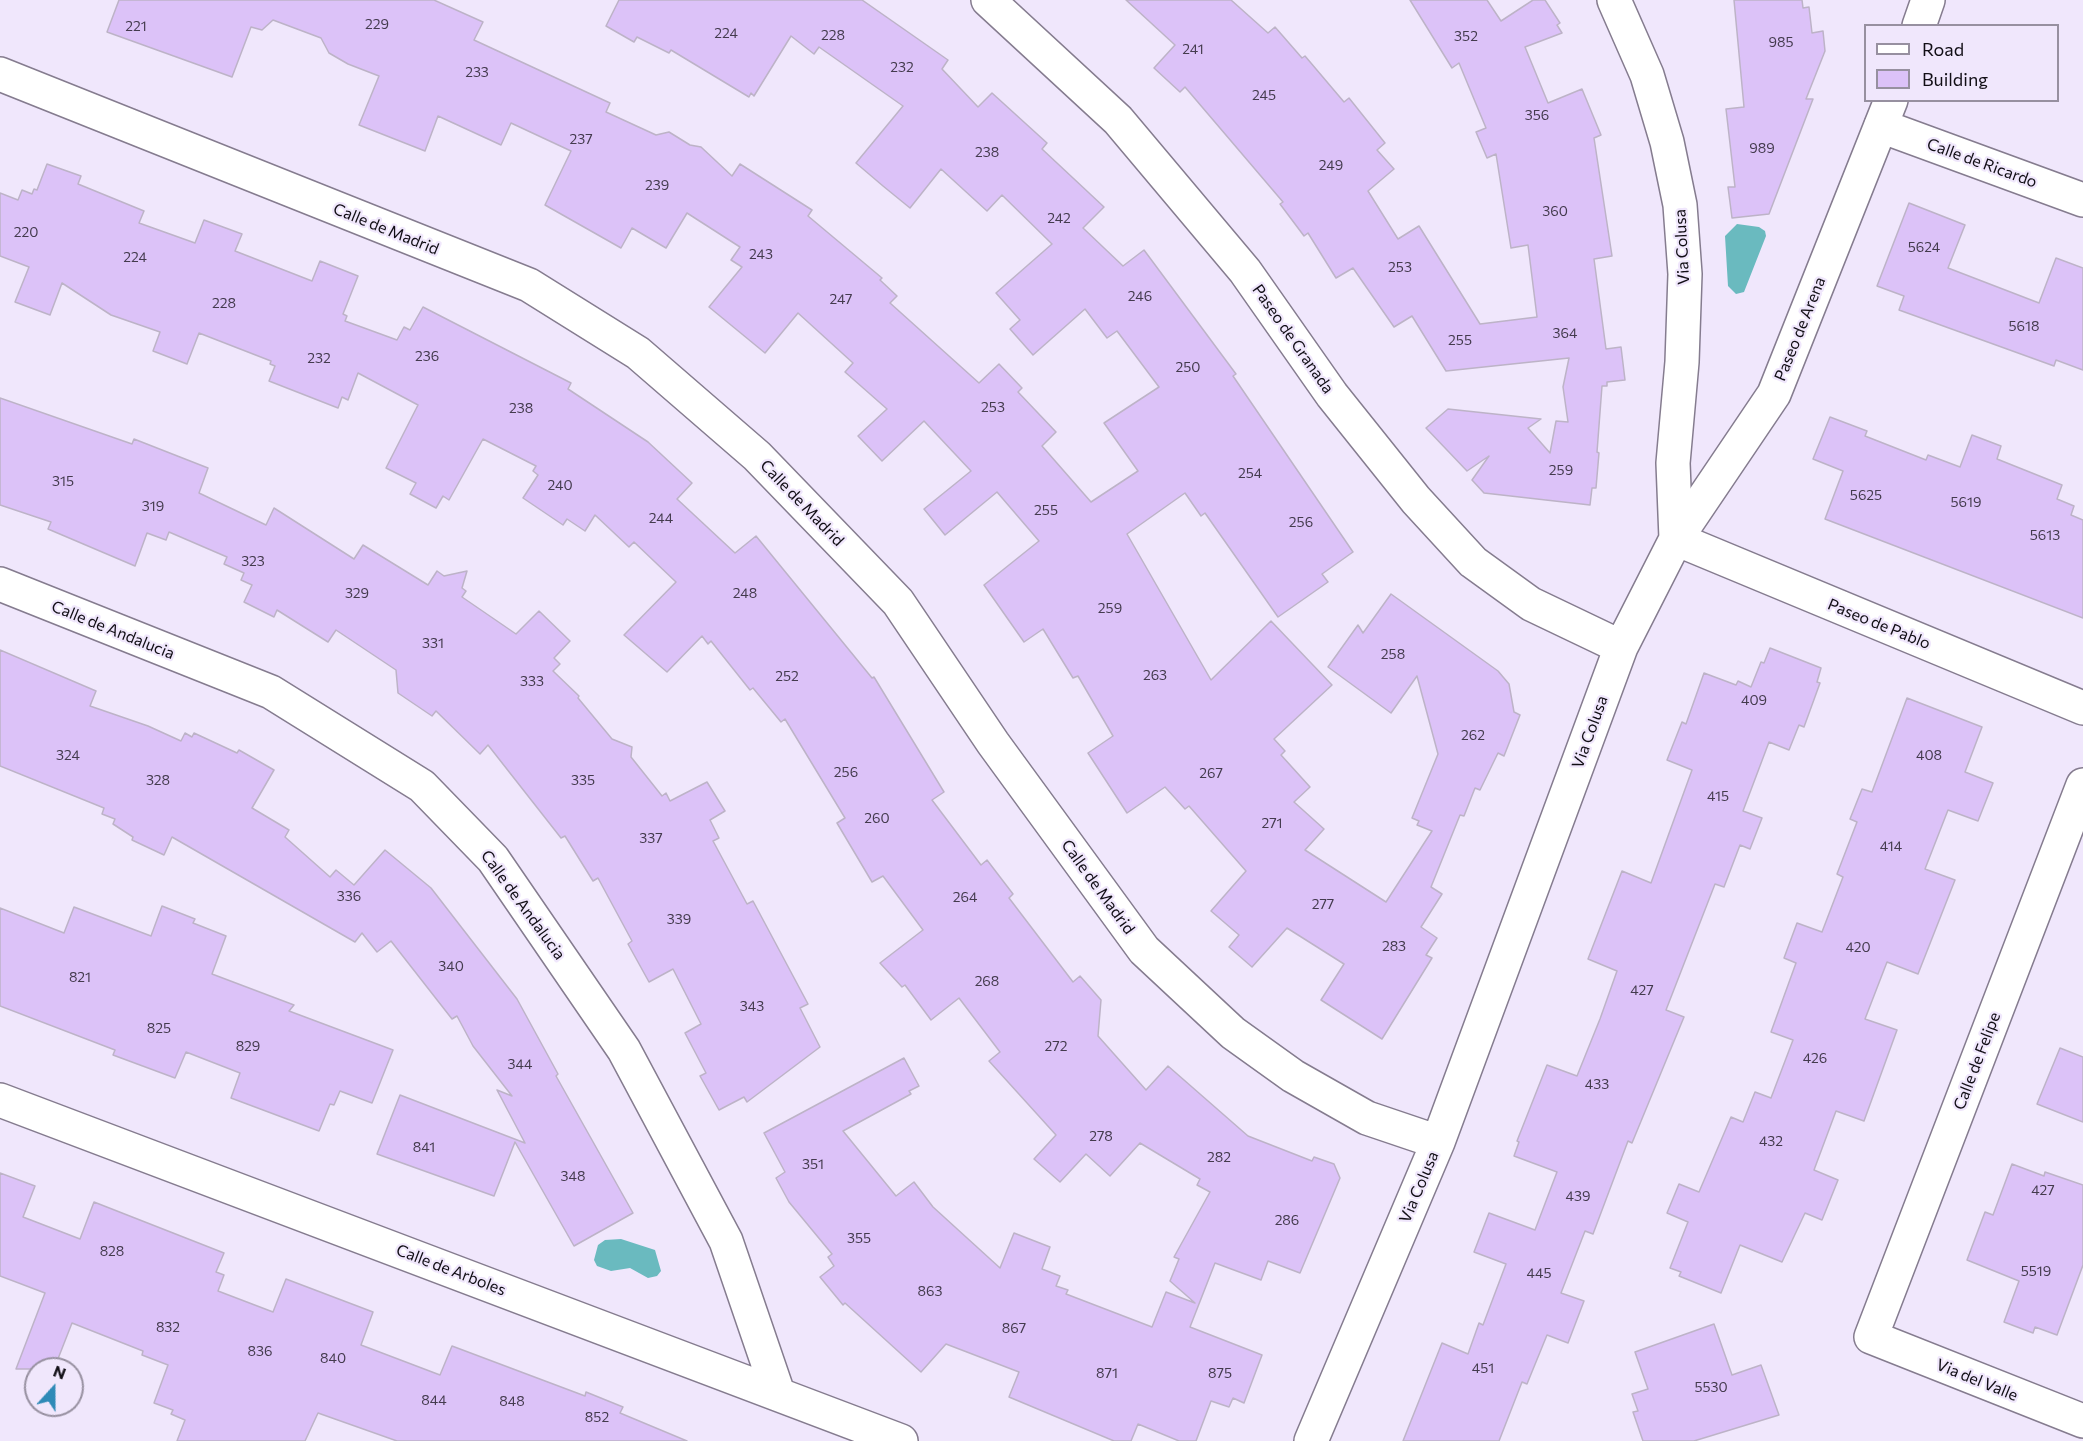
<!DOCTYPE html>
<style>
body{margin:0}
#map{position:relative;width:2083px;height:1441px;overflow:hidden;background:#f0e7fc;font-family:Commissioner,sans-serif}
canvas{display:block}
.legend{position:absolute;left:1864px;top:24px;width:195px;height:78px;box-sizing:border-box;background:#f0e7fc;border:2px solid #9790a0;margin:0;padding:8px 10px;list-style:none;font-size:18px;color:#110e15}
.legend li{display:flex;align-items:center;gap:12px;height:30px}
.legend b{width:30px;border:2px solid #9790a0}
.north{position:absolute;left:24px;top:1357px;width:60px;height:60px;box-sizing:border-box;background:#f0e7fc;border:2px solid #9790a0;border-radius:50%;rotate:21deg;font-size:16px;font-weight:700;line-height:24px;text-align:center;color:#110e15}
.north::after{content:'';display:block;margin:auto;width:21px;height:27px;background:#2f8ab7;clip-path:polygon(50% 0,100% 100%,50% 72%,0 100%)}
</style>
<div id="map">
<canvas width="2083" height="1441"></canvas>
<ul class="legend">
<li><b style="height:8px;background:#fff"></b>Road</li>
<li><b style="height:16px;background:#dcc2f8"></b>Building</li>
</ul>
<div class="north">N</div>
</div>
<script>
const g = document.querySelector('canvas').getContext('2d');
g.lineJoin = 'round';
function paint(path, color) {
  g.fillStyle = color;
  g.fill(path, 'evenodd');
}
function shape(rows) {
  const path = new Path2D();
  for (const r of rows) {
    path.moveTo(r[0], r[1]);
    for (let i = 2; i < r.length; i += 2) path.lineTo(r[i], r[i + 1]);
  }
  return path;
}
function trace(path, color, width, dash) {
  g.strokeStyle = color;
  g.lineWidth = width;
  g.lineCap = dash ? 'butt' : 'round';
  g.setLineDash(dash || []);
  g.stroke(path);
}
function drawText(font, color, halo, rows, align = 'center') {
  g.font = font + ' Commissioner,sans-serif';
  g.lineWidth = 4.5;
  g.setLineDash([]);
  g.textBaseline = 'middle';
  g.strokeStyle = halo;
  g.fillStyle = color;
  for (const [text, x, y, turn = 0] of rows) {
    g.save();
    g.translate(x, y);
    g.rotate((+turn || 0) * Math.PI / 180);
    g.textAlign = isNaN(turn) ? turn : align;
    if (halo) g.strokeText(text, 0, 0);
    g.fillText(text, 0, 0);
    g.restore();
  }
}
paint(shape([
 [1737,224,1759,227,1765,231,1766,236,1744,292,1736,294,1728,286,1725,236],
 [621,1239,655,1250,661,1271,657,1276,648,1278,630,1268,611,1271,597,1266,594,1260,598,1245,605,1240]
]), '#6ababf');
const building = shape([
 [119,0,434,0,483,22,474,40,610,103,606,112,656,135,669,132,690,145,701,147,732,176,740,164,812,210,808,216,882,278,880,280,897,296,890,303,979,383,999,364,1022,388,1018,392,1056,432,1042,446,1091,502,1138,471,1104,423,1159,387,1117,331,1107,338,1085,309,1033,355,1010,329,1020,320,996,293,1052,244,1002,195,987,211,941,169,910,208,883,186,856,163,903,106,819,47,814,54,791,36,754,96,751,93,749,97,671,50,669,53,637,37,634,42,606,26,619,0,862,0,948,60,942,69,978,107,992,93,1047,143,1042,149,1104,207,1083,228,1123,266,1144,250,1236,374,1233,376,1353,552,1322,574,1328,582,1278,617,1205,513,1201,516,1185,493,1127,534,1211,680,1271,621,1332,685,1274,739,1285,751,1281,755,1310,787,1294,802,1324,829,1305,850,1386,902,1432,831,1417,825,1419,821,1412,818,1438,754,1417,676,1391,713,1328,667,1358,625,1363,633,1391,594,1498,671,1509,684,1514,712,1520,715,1504,756,1498,753,1480,790,1475,788,1464,816,1460,815,1431,887,1442,894,1421,927,1437,938,1426,955,1432,958,1382,1039,1321,1000,1344,964,1287,928,1252,967,1229,947,1239,935,1211,911,1246,871,1189,806,1185,809,1165,787,1127,813,1088,753,1113,736,1078,676,1073,678,1043,629,1024,642,984,585,1039,541,997,492,945,535,924,509,971,471,924,421,882,461,858,436,887,409,845,372,853,363,798,313,765,353,709,307,742,267,731,260,740,247,687,213,666,248,632,228,621,248,545,205,571,151,511,123,501,145,438,116,425,151,359,125,379,76,348,64,329,53,321,38,273,20,262,30,251,27,232,77,107,32,119,0],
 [1126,0,1231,0,1268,33,1275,27,1302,58,1305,56,1344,102,1349,98,1385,143,1377,150,1394,169,1368,191,1398,239,1419,226,1480,324,1537,317,1528,245,1511,248,1496,154,1487,158,1476,132,1486,128,1459,63,1452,68,1410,0,1487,0,1501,21,1533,0,1545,0,1560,23,1557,25,1562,33,1525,47,1548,103,1582,89,1601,135,1594,138,1612,256,1594,259,1606,349,1621,347,1625,380,1607,382,1607,386,1602,386,1597,452,1599,453,1596,488,1592,488,1590,505,1484,493,1472,480,1489,456,1467,471,1426,428,1448,409,1541,419,1528,428,1550,453,1556,421,1568,422,1563,387,1569,358,1446,371,1412,316,1394,327,1353,268,1336,278,1308,233,1304,236,1280,204,1283,202,1185,87,1180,92,1154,68,1175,45,1126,0],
 [1734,0,1802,0,1803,8,1809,7,1812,33,1823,31,1825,51,1806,99,1813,99,1769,214,1732,218,1728,187,1735,187,1726,109,1744,107,1734,0],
 [47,164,81,176,78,184,144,211,139,223,195,243,204,220,242,234,235,251,312,281,320,261,358,276,343,314,347,316,345,321,397,340,404,327,410,330,423,307,571,383,568,389,648,442,692,483,677,499,735,553,756,536,872,678,874,677,944,792,932,800,981,865,987,860,1013,894,1009,898,1073,982,1080,976,1101,1000,1098,1036,1146,1090,1168,1066,1248,1136,1312,1161,1314,1157,1334,1164,1340,1178,1300,1273,1268,1261,1261,1280,1215,1263,1190,1327,1262,1355,1244,1403,1233,1398,1229,1407,1211,1401,1196,1441,1179,1441,1138,1424,1131,1441,1114,1441,1009,1397,1019,1372,946,1344,921,1372,845,1303,843,1305,820,1277,834,1266,828,1257,832,1254,789,1202,776,1178,785,1172,764,1133,904,1058,919,1086,909,1091,911,1094,843,1131,896,1196,914,1182,933,1207,1000,1268,1014,1233,1050,1247,1042,1269,1060,1276,1056,1286,1068,1290,1066,1294,1152,1327,1166,1292,1195,1303,1170,1281,1179,1259,1174,1257,1210,1192,1197,1185,1200,1179,1140,1143,1110,1176,1086,1154,1060,1182,1034,1159,1056,1135,989,1061,1000,1052,959,998,931,1020,905,985,902,987,880,963,923,930,883,876,872,882,837,823,845,818,785,719,781,722,753,688,750,690,711,641,708,644,702,636,667,672,624,635,676,582,634,542,629,547,595,515,585,531,567,519,563,525,523,498,538,475,533,471,536,466,483,439,449,500,443,496,436,508,410,494,416,483,386,468,418,405,358,373,348,400,342,397,338,408,269,381,275,366,270,364,271,361,199,333,187,364,153,351,160,332,111,315,62,283,50,315,15,302,29,267,0,256,0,193,18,200,22,190,32,194,34,189,37,190,47,164],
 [1909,203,1965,225,1948,268,2039,303,2056,258,2083,268,2083,370,2056,360,2054,366,1899,310,1904,296,1877,286,1909,203],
 [0,398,132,444,134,439,208,468,199,493,266,525,274,508,354,559,363,545,428,585,437,571,444,576,467,571,462,588,466,591,462,597,516,634,539,611,570,641,554,658,560,664,553,671,579,696,578,698,612,739,632,747,631,757,662,796,666,793,670,801,707,782,725,811,710,820,719,838,713,841,747,904,753,901,808,1004,800,1008,820,1047,747,1102,744,1097,719,1110,700,1076,706,1073,685,1033,701,1024,673,969,649,982,628,944,632,941,598,878,593,881,565,836,561,838,488,745,480,754,436,711,432,716,398,693,396,670,336,630,328,642,277,610,274,617,244,602,252,585,241,580,244,573,224,564,227,557,169,532,166,540,147,533,135,566,48,529,51,522,0,505,0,398],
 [1830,417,1867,431,1865,436,1926,460,1928,455,1960,467,1972,435,2001,446,1997,459,2062,485,2057,499,2074,506,2071,515,2083,520,2083,618,1825,519,1843,471,1813,459,1830,417],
 [1770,648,1821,668,1817,682,1820,683,1804,727,1799,725,1789,750,1769,742,1743,811,1762,818,1750,849,1740,845,1724,887,1715,884,1666,1010,1684,1017,1632,1143,1628,1141,1593,1234,1585,1231,1561,1293,1584,1301,1568,1343,1547,1335,1527,1384,1522,1382,1499,1441,1403,1441,1442,1343,1468,1354,1479,1323,1483,1325,1506,1264,1474,1252,1489,1213,1535,1230,1557,1172,1514,1156,1519,1142,1517,1141,1547,1065,1577,1076,1600,1019,1617,971,1588,959,1622,871,1651,883,1692,770,1667,760,1682,722,1686,724,1704,673,1736,685,1738,681,1751,687,1761,662,1764,663,1770,648],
 [0,650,96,691,90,706,148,726,181,741,185,733,192,737,194,733,237,753,239,750,274,770,252,808,289,830,285,837,330,877,336,870,354,885,385,850,431,888,517,999,558,1074,556,1076,633,1213,574,1246,515,1142,494,1196,377,1154,400,1095,525,1143,497,1090,512,1096,473,1046,457,1016,452,1019,391,941,377,952,362,933,355,942,172,837,164,855,132,840,133,837,113,824,115,819,102,814,104,808,0,766,0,650],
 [1907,698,1982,727,1965,772,1993,783,1978,821,1948,810,1925,869,1955,880,1918,974,1887,962,1865,1019,1897,1030,1864,1121,1836,1111,1814,1170,1838,1180,1822,1220,1805,1213,1782,1262,1740,1245,1721,1293,1679,1276,1681,1272,1670,1268,1688,1222,1667,1213,1679,1184,1699,1192,1731,1117,1743,1122,1755,1092,1771,1098,1793,1040,1771,1032,1796,963,1784,958,1797,923,1822,932,1843,877,1837,874,1857,822,1850,819,1862,789,1872,792,1907,698],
 [162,906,195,919,193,923,226,936,212,974,294,1005,289,1011,393,1050,372,1103,340,1091,334,1105,330,1104,319,1131,231,1098,240,1073,186,1052,175,1078,113,1055,115,1050,0,1006,0,908,64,933,74,907,151,936,162,906],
 [2060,1048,2083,1057,2083,1122,2037,1104,2060,1048],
 [2012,1164,2044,1176,2045,1172,2083,1185,2083,1265,2057,1335,2035,1327,2033,1333,2004,1322,2019,1281,1967,1260,1985,1212,1993,1215,2012,1164],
 [0,1173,35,1186,23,1217,80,1239,94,1202,224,1253,216,1272,224,1275,218,1291,273,1312,286,1279,373,1312,361,1345,440,1375,452,1346,585,1396,586,1392,623,1407,620,1413,687,1441,397,1441,318,1413,305,1441,177,1441,185,1420,171,1414,173,1410,154,1403,168,1365,142,1355,143,1351,72,1323,54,1369,16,1369,45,1293,0,1276,0,1173],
 [1714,1324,1732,1375,1761,1365,1779,1415,1694,1441,1643,1441,1633,1412,1638,1411,1632,1394,1648,1389,1635,1352,1714,1324]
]);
paint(building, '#dcc2f8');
trace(building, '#bdb3c7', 1.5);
const minor = shape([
 [988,0,1118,120,1245,271,1332,395,1416,500,1473,562,1531,604,1621,647],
 [0,74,529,285,638,353,757,456,898,602,993,743,1144,950,1233,1033,1293,1076,1367,1118,1438,1142],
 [1881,126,2083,200],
 [1676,539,2083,708],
 [0,584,271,692,422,786,493,859,624,1050,726,1241,778,1393],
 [2083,785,1871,1337,2083,1421],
 [0,1100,901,1441],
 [1311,1441,1438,1142,1621,647,1676,539,1673,463,1682,362,1685,274,1680,205,1667,142,1647,75,1614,0]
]);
const tertiary = shape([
 [1919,26,1928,0],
 [1676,539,1774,394,1891,100]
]);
trace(minor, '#857c8f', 36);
trace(tertiary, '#857c8f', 36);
trace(minor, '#fff', 33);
trace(tertiary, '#fff', 33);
drawText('14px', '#443b4e', null, [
 ["229",377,24],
 ["221",136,26],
 ["224",726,33],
 ["228",833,35],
 ["352",1466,36],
 ["985",1781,42],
 ["241",1193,49],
 ["232",902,67],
 ["233",477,72],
 ["245",1264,95],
 ["356",1537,115],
 ["237",581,139],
 ["989",1762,148],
 ["238",987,152],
 ["249",1331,165],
 ["239",657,185],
 ["360",1555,211],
 ["242",1059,218],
 ["220",26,232],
 ["5624",1924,247],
 ["243",761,254],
 ["224",135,257],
 ["253",1400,267],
 ["246",1140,296],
 ["247",841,299],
 ["228",224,303],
 ["5618",2024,326],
 ["364",1565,333],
 ["255",1460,340],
 ["236",427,356],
 ["232",319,358],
 ["250",1188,367],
 ["253",993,407],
 ["238",521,408],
 ["259",1561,470],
 ["254",1250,473],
 ["315",63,481],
 ["240",560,485],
 ["5625",1866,495],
 ["5619",1966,502],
 ["319",153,506],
 ["255",1046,510],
 ["244",661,518],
 ["256",1301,522],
 ["5613",2045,535],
 ["323",253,561],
 ["329",357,593],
 ["248",745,593],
 ["259",1110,608],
 ["331",433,643],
 ["258",1393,654],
 ["263",1155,675],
 ["252",787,676],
 ["333",532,681],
 ["409",1754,700],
 ["262",1473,735],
 ["324",68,755],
 ["408",1929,755],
 ["256",846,772],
 ["267",1211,773],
 ["328",158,780],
 ["335",583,780],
 ["415",1718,796],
 ["260",877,818],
 ["271",1272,823],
 ["337",651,838],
 ["414",1891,846],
 ["336",349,896],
 ["264",965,897],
 ["277",1323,904],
 ["339",679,919],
 ["283",1394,946],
 ["420",1858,947],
 ["340",451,966],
 ["821",80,977],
 ["268",987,981],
 ["427",1642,990],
 ["343",752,1006],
 ["825",159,1028],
 ["829",248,1046],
 ["272",1056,1046],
 ["426",1815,1058],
 ["344",520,1064],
 ["433",1597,1084],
 ["278",1101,1136],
 ["432",1771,1141],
 ["841",424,1147],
 ["282",1219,1157],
 ["351",813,1164],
 ["348",573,1176],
 ["427",2043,1190],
 ["439",1578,1196],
 ["286",1287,1220],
 ["355",859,1238],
 ["828",112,1251],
 ["5519",2036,1271],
 ["445",1539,1273],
 ["863",930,1291],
 ["832",168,1327],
 ["867",1014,1328],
 ["836",260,1351],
 ["840",333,1358],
 ["451",1483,1368],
 ["871",1107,1373],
 ["875",1220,1373],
 ["5530",1711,1387],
 ["844",434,1400],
 ["848",512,1401],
 ["852",597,1417]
]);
drawText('16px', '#110e15', '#f0e7fc', [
 ["Calle de Ricardo",1982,163,20],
 ["Calle de Madrid",386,229,22],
 ["Via Colusa",1682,247,-93],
 ["Paseo de Arena",1800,329,-68],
 ["Paseo de Granada",1293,339,55],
 ["Calle de Madrid",802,503,46],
 ["Paseo de Pablo",1879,624,22],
 ["Calle de Andalucia",113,630,22],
 ["Via Colusa",1590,732,-70],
 ["Calle de Madrid",1098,887,54],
 ["Calle de Andalucia",523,905,54],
 ["Calle de Felipe",1977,1061,-69],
 ["Via Colusa",1419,1187,-67],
 ["Calle de Arboles",451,1270,21],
 ["Via del Valle",1977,1380,22]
]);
</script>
